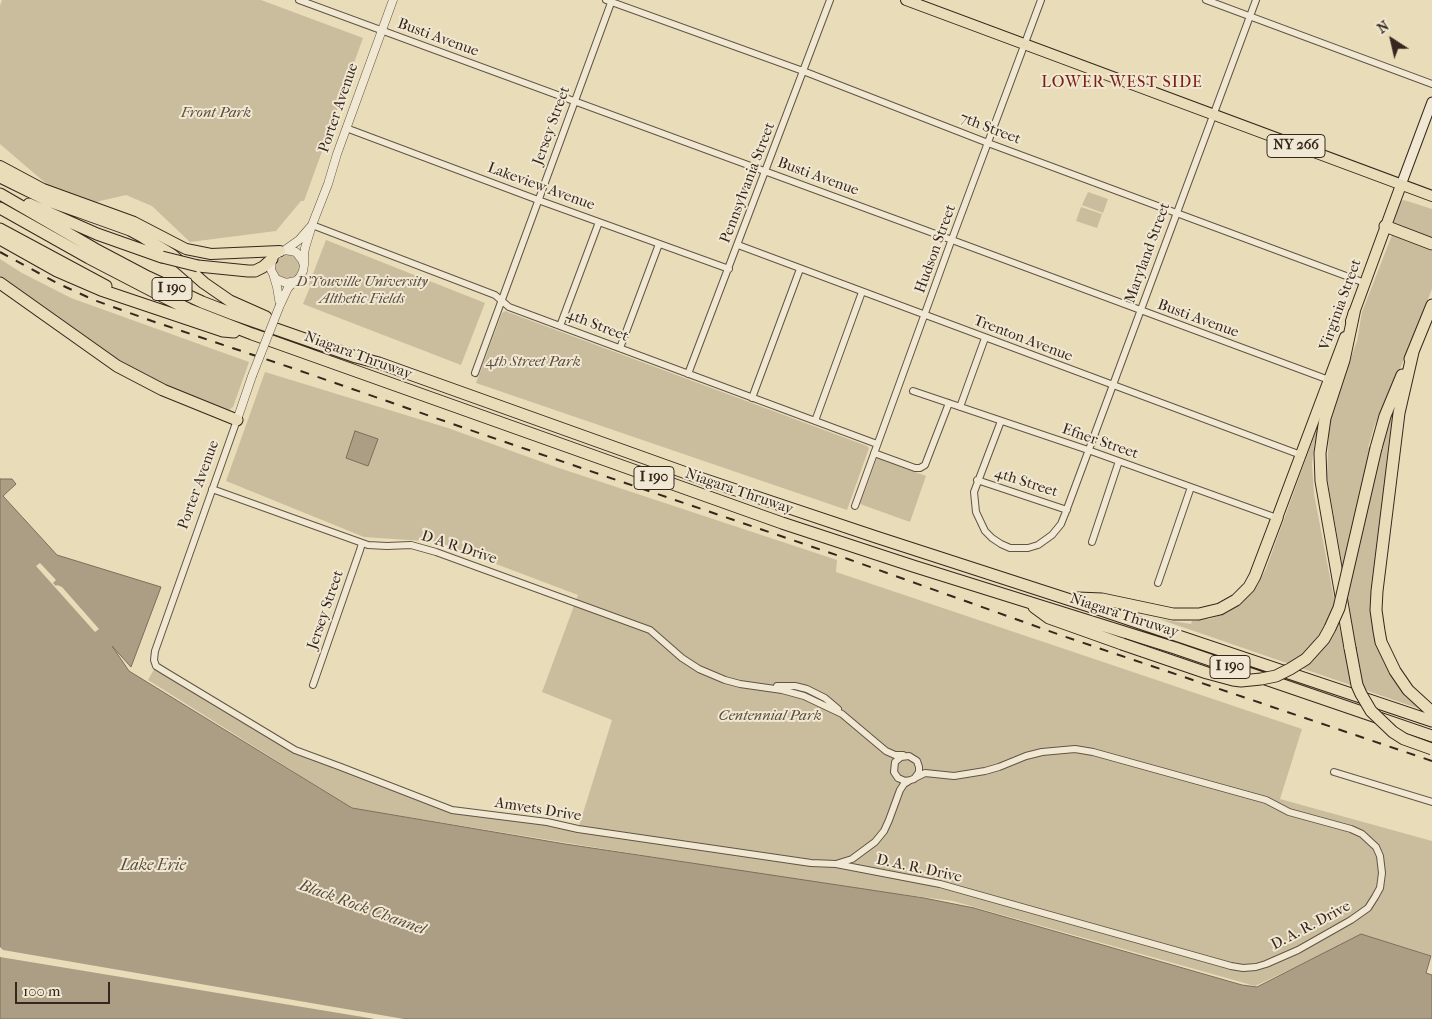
<!DOCTYPE html>
<style>
body{margin:0}
#map{position:relative;width:1432px;height:1019px;overflow:hidden;background:#e8dcb9;font-family:"IM FELL French Canon",serif}
canvas{display:block}
.north{position:absolute;left:1367px;top:15px;width:50px;height:50px;-webkit-text-stroke:4px #f0e8d2;paint-order:stroke;rotate:325deg;font-size:14px;font-weight:700;line-height:20px;text-align:center;color:#36261d}
.north::after{content:'';display:block;margin:auto;width:18px;height:22px;background:#36261d;clip-path:polygon(50% 0,100% 100%,50% 72%,0 100%)}
.scale{position:absolute;left:15px;top:982px;width:95px;height:22px;box-sizing:border-box;border:2px solid #36261d;border-top:0;padding-left:6px;font-size:15px;line-height:18px;white-space:nowrap;color:#36261d;-webkit-text-stroke:4px #f0e8d2;paint-order:stroke}
</style>
<div id="map">
<canvas width="1432" height="1019"></canvas>
<div class="north">N</div>
<div class="scale">100 m</div>
</div>
<script>
const g = document.querySelector('canvas').getContext('2d');
g.lineJoin = 'round';
function paint(path, color) {
  g.fillStyle = color;
  g.fill(path, 'evenodd');
}
function shape(rows) {
  const path = new Path2D();
  for (const r of rows) {
    if (r.length === 3) {
      path.moveTo(r[0] + r[2], r[1]);
      path.arc(r[0], r[1], r[2], 0, 2 * Math.PI);
      continue;
    }
    path.moveTo(r[0], r[1]);
    for (let i = 2; i < r.length; i += 2) path.lineTo(r[i], r[i + 1]);
  }
  return path;
}
function trace(path, color, width, dash) {
  g.strokeStyle = color;
  g.lineWidth = width;
  g.lineCap = dash ? 'butt' : 'round';
  g.setLineDash(dash || []);
  g.stroke(path);
}
function drawText(font, color, halo, rows, align = 'center') {
  g.font = font + ' "IM FELL French Canon",serif';
  g.lineWidth = 4;
  g.setLineDash([]);
  g.textBaseline = 'middle';
  g.strokeStyle = halo;
  g.fillStyle = color;
  for (const [text, x, y, turn = 0] of rows) {
    g.save();
    g.translate(x, y);
    g.rotate((+turn || 0) * Math.PI / 180);
    g.textAlign = isNaN(turn) ? turn : align;
    if (halo) g.strokeText(text, 0, 0);
    g.fillText(text, 0, 0);
    g.restore();
  }
}
paint(shape([
 [2,0,261,0,363,38,304,201,301,201,276,231,190,242,152,206,126,195,96,202,49,186,0,144,0,6],
 [1088,192,1108,199,1103,213,1082,205],
 [1404,200,1432,209,1432,237,1393,224,1401,201],
 [1081,207,1102,214,1097,228,1076,221],
 [1392,235,1432,251,1432,289,1405,357,1374,427,1368,448,1379,449,1398,400,1372,610,1375,641,1383,659,1397,685,1420,709,1159,619,1191,624,1192,621,1210,619,1229,612,1251,594,1258,584,1266,569,1321,417,1314,445,1312,464,1314,494,1340,630,1346,650,1355,650,1349,604,1327,477,1329,430,1332,410,1357,341,1362,312],
 [326,240,485,303,461,365,303,304,310,287,309,284],
 [287,267,13],
 [0,259,22,273,71,298,249,362,233,407,229,410,227,410,205,401,170,387,113,357,74,330,0,276],
 [505,311,867,446,869,448,847,510,476,383,502,313],
 [265,372,448,428,556,467,837,560,836,572,1302,729,1280,799,1432,841,1432,956,1364,935,1255,986,953,901,808,882,352,808,148,680,156,666,295,750,452,810,578,829,612,720,542,692,578,595,438,542,364,537,226,481],
 [877,458,926,476,910,522,860,504]
]), '#cabd9e');
const water = shape([
 [355,431,378,439,368,466,346,458,355,431],
 [0,479,12,479,16,484,3,496,57,555,161,587,131,667,112,646,129,671,352,808,565,844,924,898,974,908,1242,985,1257,987,1361,934,1431,956,1426,973,1432,975,1432,1019,0,1019,0,479]
]);
paint(water, '#ab9e84');
trace(water, '#7c6e5b', 1);
paint(shape([
 [40,563,56,580,53,583,56,586,57,585,62,587,99,629,95,632,36,566],
 [0,947,3,950,404,1019,375,1019,0,957]
]), '#e8dcb9');
const minor = shape([
 [299,0,952,240,1329,380],
 [606,0,803,71,988,143,1365,283],
 [1206,0,1432,84],
 [346,128,538,200,729,269],
 [312,225,495,295,509,307,877,444],
 [738,245,1301,455],
 [560,326,599,222],
 [620,348,659,244],
 [475,373,612,0],
 [688,374,830,0],
 [913,391,1088,450,1277,518],
 [752,398,800,269],
 [960,407,985,338],
 [237,420,155,651,154,660,156,666,164,671,295,750,341,767,452,810,547,822,578,829,811,863,836,864,852,859,875,842,884,831,889,820,900,790,904,784,909,781],
 [815,421,862,292],
 [1001,421,974,492,976,512,985,531,992,538,1001,544,1010,548,1028,548,1038,545,1052,535,1061,524,1065,514,1256,0],
 [874,453,915,468,920,468,925,465,949,403],
 [977,480,1067,510],
 [212,489,368,545,387,546,411,545,436,552,650,630,682,658,699,669,725,680,740,684,782,690,804,696,842,714,886,751,895,755,903,755],
 [855,506,949,247,1041,0],
 [1092,542,1119,461],
 [1158,583,1191,487],
 [313,685,360,550,362,543],
 [777,686,795,686,807,689,825,698,838,709],
 [1334,772,1432,802],
 [836,864,940,884,1231,966,1243,968,1256,967,1266,964,1298,950,1351,920,1368,908,1375,897,1380,888,1382,873,1380,856,1376,847,1362,834,1351,829,1289,812,1266,800,1093,752,1075,749,1042,752,1026,756,999,767,985,771,954,776,925,773,911,780,905,781,898,778,894,772,895,762,901,757,909,756,917,761,919,767,919,772,914,779]
]);
const tertiary = shape([
 [285,250,299,240,312,225],
 [304,265,302,260,296,252,285,250,275,255,272,259,271,270,276,279,286,283,296,281,300,277,303,271,304,265,304,255,305,248,312,225,328,184,337,154,393,0],
 [274,277,277,287,280,305],
 [281,303,288,288,294,282],
 [237,420,252,376]
]);
const secondary = shape([
 [1401,185,1432,102]
]);
const primary = shape([
 [906,0,1432,196],
 [1351,321,1401,185],
 [1277,518,1345,337]
]);
const trunk = shape([
 [0,166,43,189,134,222,186,249,211,254,280,251]
]);
const motorway = shape([
 [0,177,49,201,130,230,143,237,172,255,204,283,230,301,266,317],
 [0,194,95,249,148,277,202,302,233,314,356,357,379,363,700,478,876,537,1095,608,1432,721],
 [29,204,97,234,162,257],
 [0,208,89,258,166,298,188,309,252,334,782,523,913,566,1175,648,1432,736],
 [1385,226,1432,244],
 [0,229,106,286],
 [0,239,57,271,101,290,223,331,234,332],
 [198,266,248,271,255,271,263,267,272,259],
 [0,283,117,366,163,390,237,420],
 [1413,352,1399,413,1377,591,1376,610,1379,631,1381,642,1395,671,1408,690,1432,712],
 [1410,359,1432,305],
 [1376,448,1385,416,1402,375],
 [1078,598,1102,599,1173,614,1199,614,1220,609,1236,600,1249,587,1255,576,1277,518],
 [1034,607,1049,618,1122,644],
 [1350,648,1321,481,1320,453,1325,418,1344,360,1354,313]
]);
trace(minor, '#625444', 8);
trace(tertiary, '#625444', 9);
trace(secondary, '#36261d', 11);
trace(primary, '#36261d', 12);
trace(trunk, '#36261d', 12);
trace(motorway, '#36261d', 13);
trace(minor, '#f0e8d2', 6);
trace(tertiary, '#f0e8d2', 8);
trace(secondary, '#f0e8d2', 9);
trace(primary, '#e8dcb9', 10);
trace(trunk, '#e8dcb9', 10);
trace(motorway, '#e8dcb9', 11);
trace(shape([
 [0,252,57,283,94,300,152,321,295,369,470,430,848,559,1063,636,1432,761]
]), '#36261d', 2, [9, 9]);
const tertiaryBridge = shape([
 [252,376,280,305]
]);
const motorwayBridge = shape([
 [162,257,198,266],
 [1122,644,1207,673,1233,680,1241,681,1261,679,1276,676,1290,669,1306,659,1324,639,1330,628,1339,608,1376,448],
 [1350,648,1357,685,1361,694,1371,711,1393,732,1404,739,1432,749]
]);
trace(tertiaryBridge, '#625444', 9, []);
trace(motorwayBridge, '#36261d', 13, []);
trace(tertiaryBridge, '#f0e8d2', 8);
trace(motorwayBridge, '#e8dcb9', 11);
for (const [x, y, w] of [
 [1296,146,58],
 [172,289,40],
 [654,478,40],
 [1230,667,40]
]) {
  const box = new Path2D();
  box.roundRect(x - w / 2, y - 11.5, w, 23, 4);
  g.fillStyle = '#f0e8d2';
  g.fill(box);
  trace(box, '#36261d', 1);
}
drawText('bold 14px', '#36261d', null, [
 ["NY 266",1296,146],
 ["I 190",172,289],
 ["I 190",654,478],
 ["I 190",1230,667]
]);
drawText('15px', '#36261d', '#f0e8d2', [
 ["Busti Avenue",438,38,20],
 ["Porter Avenue",339,108,-71],
 ["Jersey Street",552,126,-70],
 ["7th Street",990,129,21],
 ["Busti Avenue",818,177,20],
 ["Pennsylvania Street",748,183,-69],
 ["Lakeview Avenue",541,187,20],
 ["Hudson Street",936,249,-70],
 ["Maryland Street",1148,253,-70],
 ["Virginia Street",1341,305,-70],
 ["Busti Avenue",1198,319,20],
 ["4th Street",597,326,21],
 ["Trenton Avenue",1023,339,21],
 ["Niagara Thruway",358,356,20],
 ["Efner Street",1100,442,19],
 ["4th Street",1026,483,18],
 ["Porter Avenue",199,485,-70],
 ["Niagara Thruway",739,492,19],
 ["D A R Drive",459,548,18],
 ["Jersey Street",326,610,-71],
 ["Niagara Thruway",1124,616,18],
 ["Amvets Drive",538,810,9],
 ["D. A. R. Drive",919,869,12],
 ["D. A. R. Drive",1311,926,-28]
]);
drawText('italic 15px', '#5b4c3d', '#f0e8d2', [
 ["Front Park",216,113],
 ["D'Youville University",362,282],
 ["Althetic Fields",362,299],
 ["4th Street Park",533,362],
 ["Centennial Park",770,716]
]);
g.letterSpacing = '1px';
drawText('16px', '#7a1f14', '#f0e8d2', [
 ["LOWER WEST SIDE",1122,83]
]);
g.letterSpacing = '0px';
drawText('italic 16px', '#594a3c', '#f0e8d2', [
 ["Lake Erie",153,866],
 ["Black Rock Channel",362,908,20]
]);
</script>
